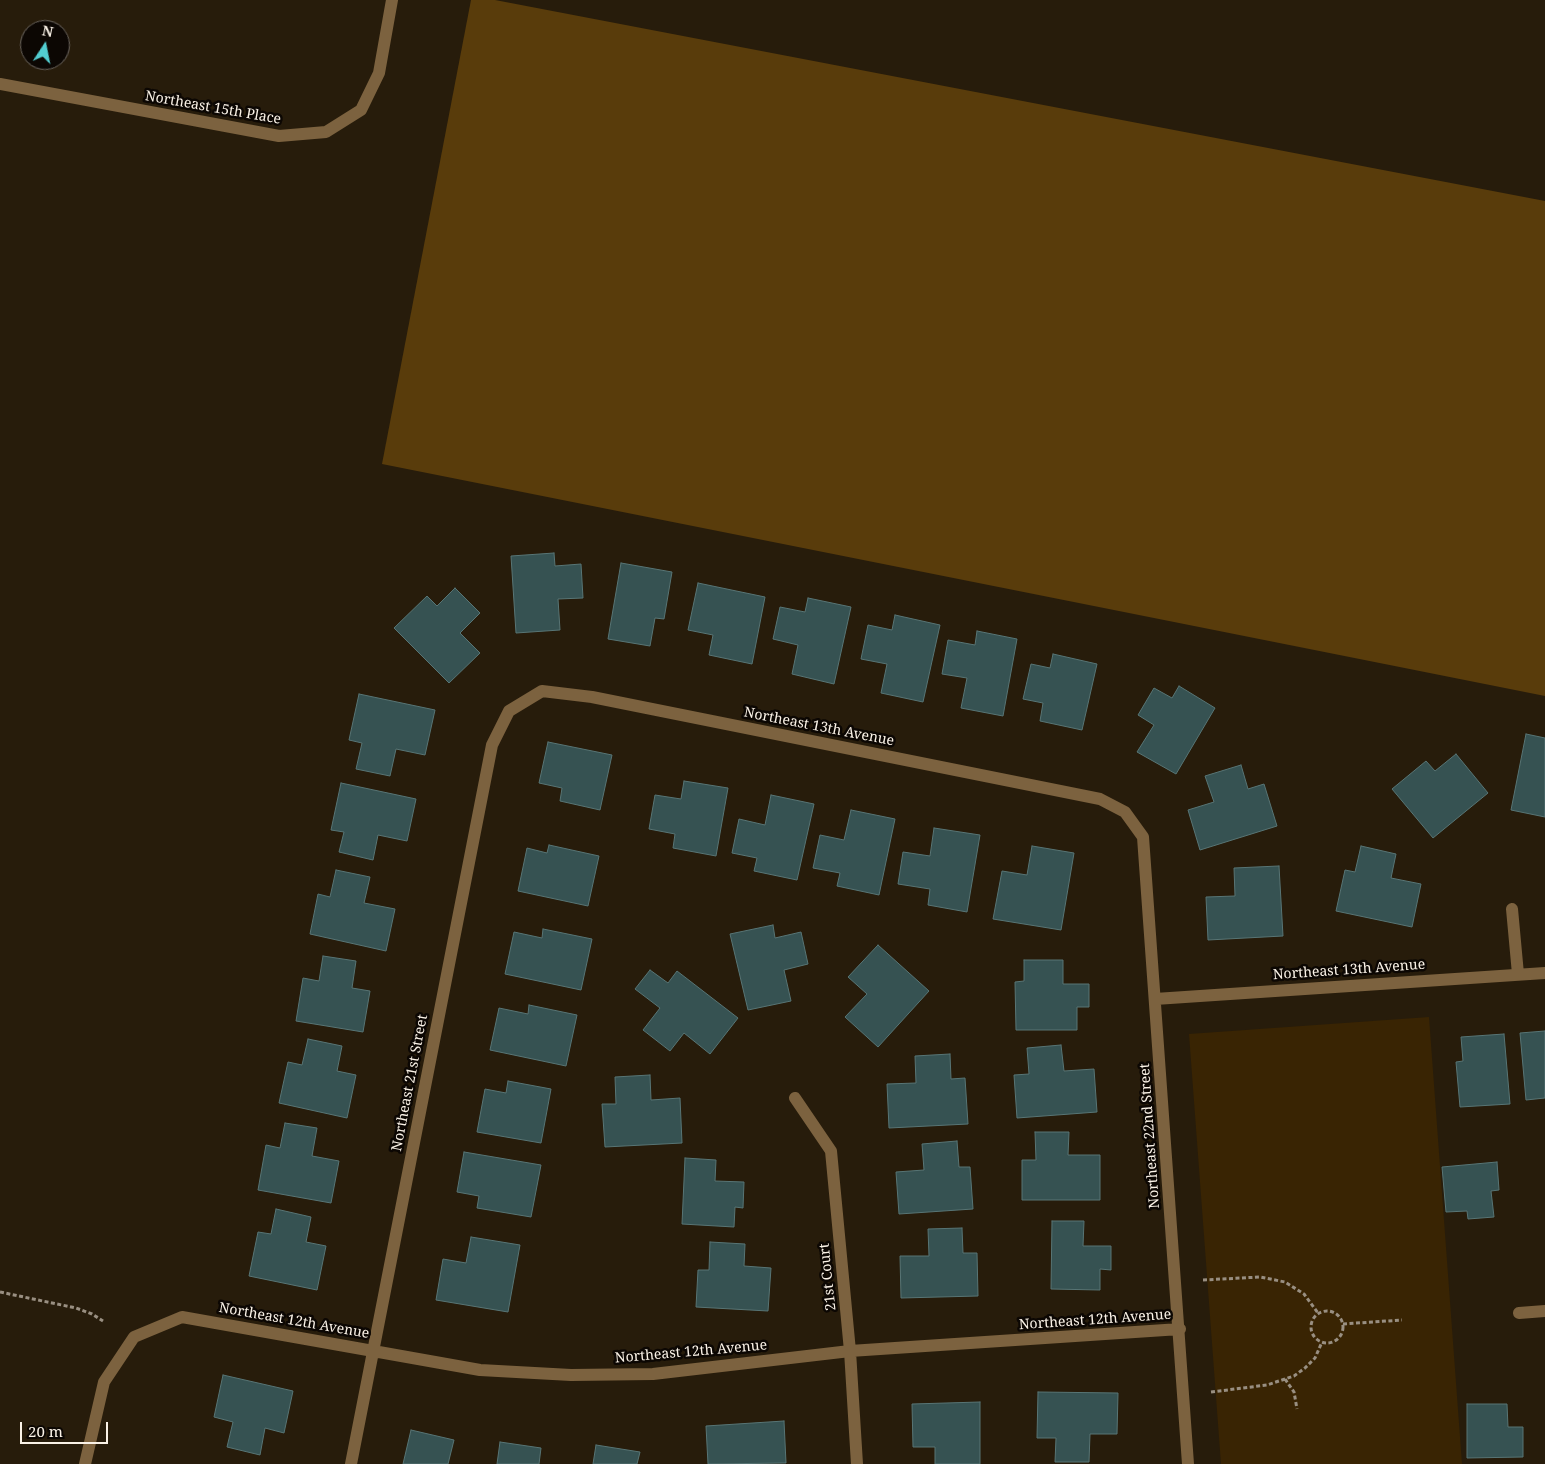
<!DOCTYPE html>
<style>
body{margin:0}
#map{position:relative;width:1545px;height:1464px;overflow:hidden;background:#271c0b;font-family:"Noto Serif",serif}
canvas{display:block}
.north{position:absolute;left:20px;top:20px;width:50px;height:50px;box-sizing:border-box;background:#0c0703;border:1px solid #6b655e;border-radius:50%;rotate:11deg;font-size:14px;font-weight:700;line-height:20px;text-align:center;color:#faf2e7}
.north::after{content:'';display:block;margin:auto;width:18px;height:22px;background:#52cdd0;clip-path:polygon(50% 0,100% 100%,50% 72%,0 100%)}
.scale{position:absolute;left:20px;top:1422px;width:88px;height:22px;box-sizing:border-box;border:2px solid #faf2e7;border-top:0;padding-left:6px;font-size:15px;line-height:18px;white-space:nowrap;color:#faf2e7;-webkit-text-stroke:4px #0c0703;paint-order:stroke}
</style>
<div id="map">
<canvas width="1545" height="1464"></canvas>
<div class="north">N</div>
<div class="scale">20 m</div>
</div>
<script>
const g = document.querySelector('canvas').getContext('2d');
g.lineJoin = 'round';
function paint(path, color) {
  g.fillStyle = color;
  g.fill(path, 'evenodd');
}
function shape(rows) {
  const path = new Path2D();
  for (const r of rows) {
    if (r.length === 3) {
      path.moveTo(r[0] + r[2], r[1]);
      path.arc(r[0], r[1], r[2], 0, 2 * Math.PI);
      continue;
    }
    path.moveTo(r[0], r[1]);
    for (let i = 2; i < r.length; i += 2) path.lineTo(r[i], r[i + 1]);
  }
  return path;
}
function trace(path, color, width, dash) {
  g.strokeStyle = color;
  g.lineWidth = width;
  g.lineCap = dash ? 'butt' : 'round';
  g.setLineDash(dash || []);
  g.stroke(path);
}
function drawText(font, color, halo, rows, align = 'center') {
  g.font = font + ' "Noto Serif",serif';
  g.lineWidth = 5;
  g.setLineDash([]);
  g.textBaseline = 'middle';
  g.strokeStyle = halo;
  g.fillStyle = color;
  for (const [text, x, y, turn = 0] of rows) {
    g.save();
    g.translate(x, y);
    g.rotate((+turn || 0) * Math.PI / 180);
    g.textAlign = isNaN(turn) ? turn : align;
    if (halo) g.strokeText(text, 0, 0);
    g.fillText(text, 0, 0);
    g.restore();
  }
}
paint(shape([
 [1429,1017,1462,1464,1221,1464,1189,1034]
]), '#392403');
paint(shape([
 [471,0,495,0,1545,201,1545,696,382,464]
]), '#593c0b');
const building = shape([
 [554,553,555,566,581,564,583,598,558,599,560,630,516,633,511,556,554,553],
 [621,563,672,572,664,619,655,618,650,646,608,639,621,563],
 [698,583,765,597,752,664,709,655,713,635,688,630,698,583],
 [455,588,480,613,460,633,480,653,449,683,394,628,427,596,437,606,455,588],
 [808,598,851,607,834,684,792,674,798,645,773,639,780,607,805,612,808,598],
 [895,615,940,625,923,702,881,693,887,664,861,659,868,625,892,630,895,615],
 [977,631,1017,639,1003,716,961,708,967,678,942,674,948,640,975,645,977,631],
 [1053,654,1097,664,1082,730,1040,721,1043,703,1023,699,1031,664,1050,668,1053,654],
 [1179,686,1215,708,1176,774,1137,752,1154,725,1138,715,1154,688,1172,698,1179,686],
 [359,694,435,710,425,755,396,749,390,776,356,769,362,743,349,740,359,694],
 [1526,734,1545,738,1545,817,1511,810,1526,734],
 [548,742,612,755,600,810,560,801,562,788,539,783,548,742],
 [1456,754,1488,793,1433,838,1392,789,1426,761,1435,771,1456,754],
 [1241,765,1248,789,1264,784,1277,826,1200,850,1188,810,1214,802,1205,776,1241,765],
 [684,781,728,788,716,856,673,848,675,834,649,829,655,795,681,799,684,781],
 [341,783,416,799,407,841,378,835,373,860,339,852,344,832,331,830,341,783],
 [771,795,814,804,797,880,754,871,757,858,732,853,739,819,765,825,771,795],
 [851,810,895,819,879,895,837,886,840,873,813,868,820,835,844,840,851,810],
 [934,828,980,835,967,912,928,905,930,889,898,884,903,852,930,856,934,828],
 [549,845,599,856,588,906,518,891,527,848,547,853,549,845],
 [1032,846,1074,853,1061,930,993,919,1002,871,1027,875,1032,846],
 [1361,846,1396,854,1391,878,1421,884,1412,927,1336,911,1345,870,1355,872,1361,846],
 [1279,866,1283,936,1208,940,1206,897,1235,896,1234,868,1279,866],
 [336,870,370,877,364,903,395,909,386,951,310,934,318,894,330,897,336,870],
 [773,925,775,938,801,932,808,964,784,970,791,1001,748,1010,730,934,773,925],
 [543,929,592,939,581,990,505,974,514,932,542,938,543,929],
 [878,945,929,991,878,1047,845,1017,867,994,848,977,878,945],
 [323,956,356,961,352,988,370,991,363,1032,296,1021,303,978,319,981,323,956],
 [1024,960,1063,960,1063,984,1089,984,1089,1007,1077,1007,1077,1030,1016,1030,1015,982,1024,981,1024,960],
 [650,970,668,983,677,971,738,1018,710,1054,684,1033,670,1051,643,1030,660,1008,635,989,650,970],
 [529,1005,577,1015,566,1066,490,1050,499,1008,528,1014,529,1005],
 [1545,1031,1545,1098,1526,1100,1520,1033,1545,1031],
 [1504,1034,1510,1104,1460,1107,1456,1062,1463,1061,1461,1037,1504,1034],
 [308,1039,342,1046,337,1071,356,1075,347,1118,279,1103,288,1062,302,1065,308,1039],
 [1061,1045,1064,1071,1094,1069,1097,1112,1017,1118,1014,1075,1029,1074,1027,1048,1061,1045],
 [950,1054,951,1079,965,1078,968,1124,889,1128,887,1084,916,1083,915,1056,950,1054],
 [650,1075,651,1100,680,1098,682,1143,605,1147,602,1104,616,1104,615,1077,650,1075],
 [508,1081,551,1089,541,1143,477,1132,485,1089,506,1093,508,1081],
 [285,1123,317,1128,312,1156,339,1161,331,1203,258,1190,266,1145,280,1148,285,1123],
 [1035,1132,1069,1132,1068,1155,1100,1155,1100,1200,1022,1200,1022,1160,1036,1160,1035,1132],
 [957,1141,959,1167,970,1167,973,1209,899,1214,896,1172,924,1170,922,1144,957,1141],
 [464,1152,541,1165,531,1217,477,1208,479,1196,457,1192,464,1152],
 [685,1158,716,1160,715,1181,744,1182,743,1208,735,1207,734,1227,682,1224,685,1158],
 [1497,1162,1499,1190,1491,1191,1494,1217,1468,1219,1467,1211,1446,1212,1442,1167,1497,1162],
 [276,1209,311,1217,306,1242,326,1246,317,1290,249,1276,258,1232,271,1234,276,1209],
 [1052,1221,1084,1221,1083,1246,1111,1246,1111,1270,1100,1269,1100,1290,1051,1289,1052,1221],
 [962,1228,963,1253,977,1253,978,1296,901,1298,900,1256,929,1256,928,1229,962,1228],
 [471,1237,520,1245,508,1312,436,1300,443,1259,466,1263,471,1237],
 [710,1242,745,1244,744,1266,771,1268,768,1311,696,1307,698,1270,709,1270,710,1242],
 [223,1375,293,1391,284,1433,265,1428,260,1455,227,1447,233,1422,214,1417,223,1375],
 [1038,1392,1118,1393,1117,1434,1090,1434,1089,1462,1055,1462,1056,1438,1037,1438,1038,1392],
 [980,1402,980,1464,935,1464,935,1447,913,1447,912,1404,980,1402],
 [1467,1404,1507,1404,1508,1427,1523,1427,1523,1457,1467,1458,1467,1404],
 [784,1421,786,1463,708,1464,706,1426,784,1421],
 [411,1430,454,1440,448,1464,403,1464,411,1430],
 [500,1442,541,1448,539,1464,497,1464,500,1442],
 [596,1445,640,1452,637,1464,593,1464,596,1445]
]);
paint(building, '#365252');
trace(building, '#587575', 1);
trace(shape([
 [1203,1280,1260,1277,1285,1282,1304,1294,1318,1313],
 [0,1292,76,1308,92,1314,103,1321],
 [1327,1327,16],
 [1343,1324,1402,1320],
 [1285,1379,1294,1392,1297,1409],
 [1211,1392,1267,1385,1294,1376,1305,1368,1315,1358,1322,1342]
]), '#998f82', 3, [4, 2.5]);
trace(shape([
 [0,84,279,136,326,132,361,110,379,73,392,0]
]), '#7c623f', 12);
trace(shape([
 [1512,909,1518,974],
 [1155,999,1545,973],
 [795,1098,831,1151,850,1351,857,1464],
 [1519,1313,1545,1311],
 [85,1464,104,1382,134,1337,182,1317,480,1370,571,1375,653,1374,850,1351,1180,1329],
 [351,1464,492,745,509,711,542,691,592,697,1100,799,1125,812,1143,837,1188,1464]
]), '#7c623f', 12);
drawText('14px', '#faf2e7', '#0c0703', [
 ["Northeast 15th Place",213,108,10],
 ["Northeast 13th Avenue",819,727,11],
 ["Northeast 13th Avenue",1349,970,-4],
 ["Northeast 21st Street",410,1083,-79],
 ["Northeast 22nd Street",1150,1136,-94],
 ["21st Court",828,1277,-96],
 ["Northeast 12th Avenue",1095,1320,-4],
 ["Northeast 12th Avenue",294,1321,10],
 ["Northeast 12th Avenue",691,1352,-5]
]);
</script>
